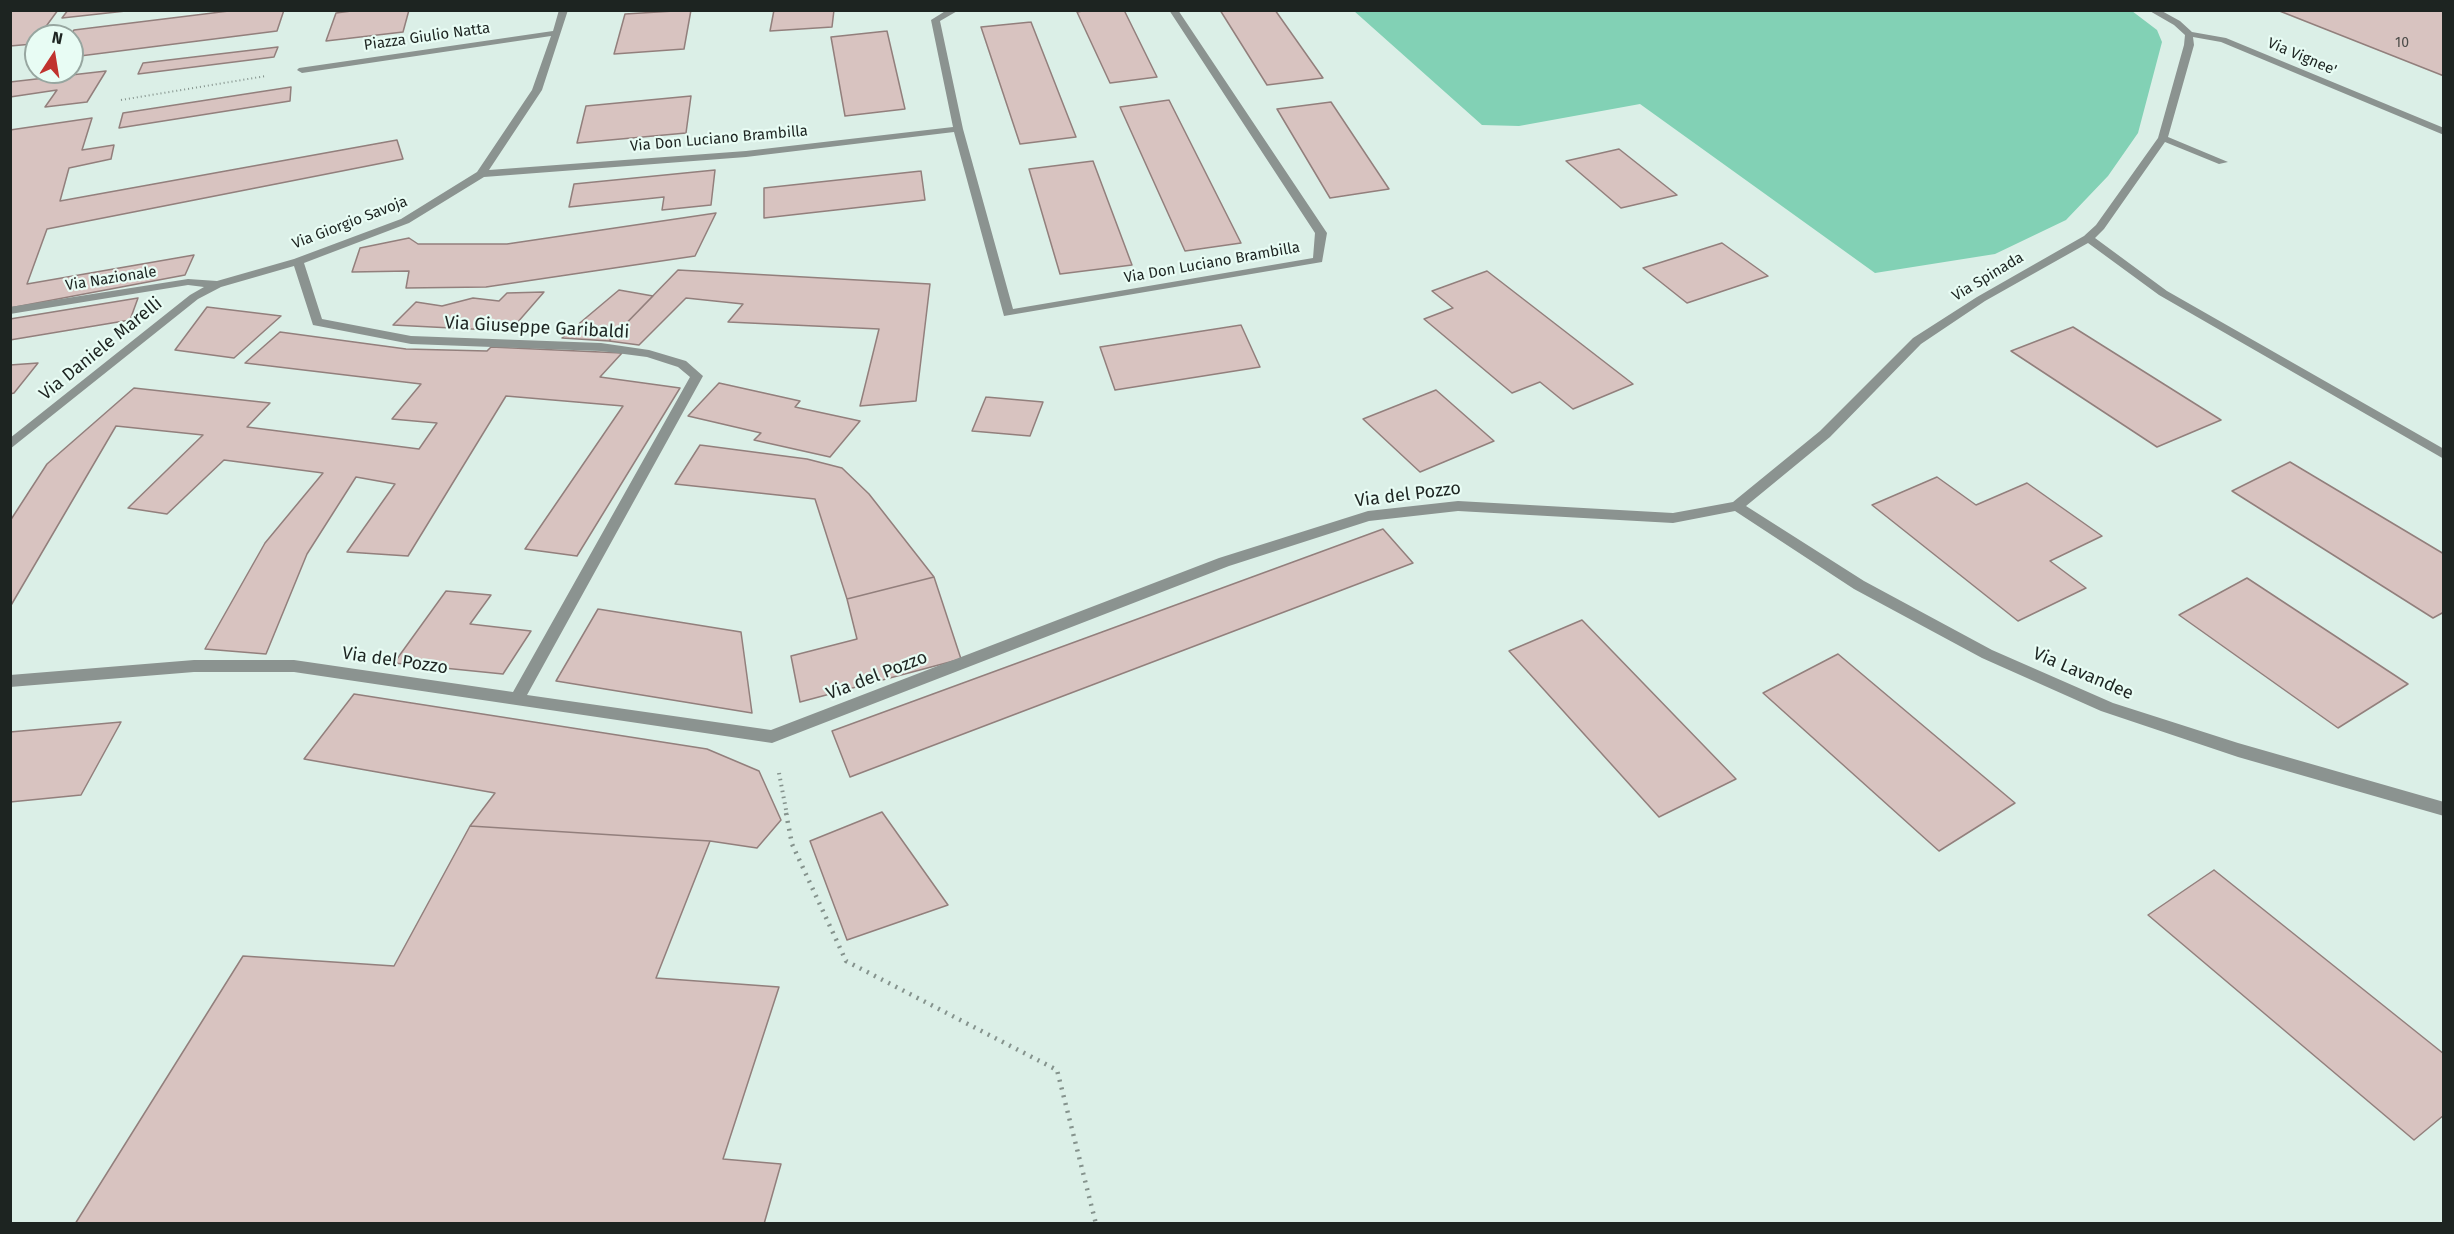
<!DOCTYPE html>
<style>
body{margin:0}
#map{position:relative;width:2454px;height:1234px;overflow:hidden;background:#dbefe7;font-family:"Fira Sans",sans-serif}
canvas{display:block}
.frame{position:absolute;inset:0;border:12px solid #1d2421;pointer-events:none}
.north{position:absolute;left:24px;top:24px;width:60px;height:60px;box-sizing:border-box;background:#e8fcf4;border:2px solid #97a6a0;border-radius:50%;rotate:12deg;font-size:16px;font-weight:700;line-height:24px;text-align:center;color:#1d2421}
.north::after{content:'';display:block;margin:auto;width:21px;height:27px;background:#c0322e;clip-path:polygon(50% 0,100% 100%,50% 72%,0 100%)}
</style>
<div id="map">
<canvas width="2454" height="1234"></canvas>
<div class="frame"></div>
<div class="north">N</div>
</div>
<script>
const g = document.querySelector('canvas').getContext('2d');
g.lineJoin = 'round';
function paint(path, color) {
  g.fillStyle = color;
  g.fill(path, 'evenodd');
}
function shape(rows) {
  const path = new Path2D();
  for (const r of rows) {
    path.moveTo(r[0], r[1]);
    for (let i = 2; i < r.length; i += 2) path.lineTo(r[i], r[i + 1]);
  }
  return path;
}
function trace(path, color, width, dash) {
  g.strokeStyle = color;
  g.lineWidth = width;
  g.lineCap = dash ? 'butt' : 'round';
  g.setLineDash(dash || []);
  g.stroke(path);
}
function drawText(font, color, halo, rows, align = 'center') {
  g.font = font + ' "Fira Sans",sans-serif';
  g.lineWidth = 4.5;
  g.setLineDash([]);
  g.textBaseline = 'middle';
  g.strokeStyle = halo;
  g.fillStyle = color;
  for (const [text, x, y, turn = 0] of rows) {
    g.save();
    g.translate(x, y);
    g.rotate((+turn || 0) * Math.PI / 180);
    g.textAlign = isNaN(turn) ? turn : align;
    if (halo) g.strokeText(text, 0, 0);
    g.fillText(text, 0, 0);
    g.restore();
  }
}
paint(shape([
 [2132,11,2157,30,2162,42,2138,133,2108,176,2066,220,1995,254,1875,273,1640,104,1519,126,1482,125,1354,11]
]), '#82d1b5');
const building = shape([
 [10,10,58,10,39,36,36,36,33,44,10,46,10,10],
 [68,10,135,10,62,18,68,10],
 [237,10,284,10,277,31,72,57,70,36,74,30,237,10],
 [359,10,409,10,403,32,326,41,336,13,359,10],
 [691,10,684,49,614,54,625,14,691,10],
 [774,10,834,10,832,27,770,31,774,10],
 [1088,10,1124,10,1157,77,1110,83,1077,12,1088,10],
 [1220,10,1275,10,1323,78,1267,85,1220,10],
 [2277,10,2444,10,2444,76,2277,10],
 [1031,22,1076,137,1020,144,981,27,1031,22],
 [887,31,905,109,845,116,831,37,887,31],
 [278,47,274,57,138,74,143,63,278,47],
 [106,71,87,102,45,107,57,90,10,97,10,82,106,71],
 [291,87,290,101,119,128,123,113,291,87],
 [691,96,686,133,577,143,586,106,691,96],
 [1169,100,1241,243,1185,251,1120,107,1169,100],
 [1331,102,1389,189,1330,198,1277,109,1331,102],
 [92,118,82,150,114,145,111,159,69,168,60,201,397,140,403,159,47,229,27,284,194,255,185,275,10,308,10,130,92,118],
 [1619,149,1677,195,1621,208,1566,161,1619,149],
 [1093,161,1132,265,1060,274,1029,169,1093,161],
 [715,170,711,205,662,210,664,197,569,207,574,184,715,170],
 [921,171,925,200,764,218,764,188,921,171],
 [716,213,695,256,486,287,406,288,409,271,352,272,360,248,409,238,418,244,507,244,716,213],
 [1722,243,1768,276,1687,303,1643,268,1722,243],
 [678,270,930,284,916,401,860,406,879,329,728,322,743,304,686,298,639,345,609,341,678,270],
 [1487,271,1633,384,1573,409,1540,382,1512,393,1424,319,1453,308,1432,291,1487,271],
 [619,290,653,296,609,341,562,338,619,290],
 [544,292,510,331,393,325,416,302,442,306,473,298,499,301,507,293,544,292],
 [138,298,130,320,10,340,10,319,138,298],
 [207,307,281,316,234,358,175,350,207,307],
 [1241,325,1260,367,1115,390,1100,347,1241,325],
 [2073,327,2221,420,2157,447,2011,351,2073,327],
 [280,332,406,349,487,351,491,347,622,353,600,377,680,388,577,556,525,549,623,406,506,396,408,556,347,552,395,484,356,477,307,554,266,654,205,649,265,543,323,473,224,460,167,514,128,508,203,435,116,426,10,607,10,521,47,464,134,388,270,403,247,427,419,449,437,423,392,419,421,384,245,363,280,332],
 [38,363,14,393,10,394,10,365,38,363],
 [719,383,800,401,795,407,860,421,830,457,754,440,761,433,688,416,719,383],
 [1436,390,1494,441,1420,472,1363,419,1436,390],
 [986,397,1043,402,1030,436,972,431,986,397],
 [700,445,807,459,842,468,869,494,934,577,847,599,815,499,675,484,700,445],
 [2290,462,2444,554,2444,612,2433,618,2232,491,2290,462],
 [1937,477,1976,505,2027,483,2102,536,2050,561,2086,588,2018,621,1872,505,1937,477],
 [1383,529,1413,563,850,777,832,731,1383,529],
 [934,577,961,659,800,702,791,656,857,639,847,599,934,577],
 [2247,578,2408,684,2338,728,2179,615,2247,578],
 [446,591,491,595,470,624,531,631,503,674,394,663,446,591],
 [598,609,741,632,752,713,556,681,598,609],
 [1582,620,1736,779,1659,817,1509,651,1582,620],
 [1838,654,2015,803,1939,851,1763,693,1838,654],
 [354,694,707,749,759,771,781,820,757,848,710,841,470,826,495,793,304,759,354,694],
 [121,722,81,795,10,802,10,732,121,722],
 [882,812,948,905,847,940,810,841,882,812],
 [470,826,710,841,656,978,779,987,723,1159,781,1164,764,1224,75,1224,243,956,394,966,470,826],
 [2214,870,2444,1054,2444,1115,2414,1140,2148,915,2214,870]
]);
paint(building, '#d8c3c0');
trace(building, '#927f7c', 1.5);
trace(shape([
 [121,100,266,76]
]), '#85938d', 2, [1, 3]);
trace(shape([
 [779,773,787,815]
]), '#85938d', 4, [1.5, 4.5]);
trace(shape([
 [786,813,792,844,846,961,1057,1070,1096,1224]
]), '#85938d', 4.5, [2, 6]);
paint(shape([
 [559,10,568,10,542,90,489,170,746,151,953,127,931,20,947,10,959,10,940,21,963,129,1013,309,1313,258,1315,233,1169,10,1178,10,1327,233,1322,262,1004,316,954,132,746,157,484,177,409,223,304,263,322,319,411,336,601,343,649,350,686,361,703,376,527,695,771,730,1219,558,1368,511,1458,501,1673,513,1733,502,1820,431,1913,338,1977,297,2084,236,2096,225,2158,138,2184,45,2185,35,2174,25,2148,10,2160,10,2180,21,2192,32,2226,38,2444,128,2444,135,2221,42,2193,37,2194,45,2168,137,2228,162,2219,164,2165,142,2104,229,2095,238,2167,291,2444,449,2444,459,2159,295,2088,243,1985,301,1921,344,1830,437,1746,506,1864,581,1992,650,2113,703,2238,743,2444,802,2444,816,2238,757,2101,711,1982,658,1854,589,1735,511,1673,523,1458,511,1369,521,1229,566,772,743,294,672,194,672,10,687,10,675,194,660,294,660,513,692,690,377,678,367,647,357,601,351,411,344,313,325,294,266,221,287,198,299,10,449,10,438,190,295,204,287,188,285,10,314,10,307,188,279,217,281,294,259,401,219,477,172,532,90,551,36,302,73,297,70,299,68,553,31,559,10]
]), '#8b9390');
drawText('14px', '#4c4c49', null, [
 ["10",2402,43]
]);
drawText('15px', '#1d2421', '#e8fcf4', [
 ["Piazza Giulio Natta",427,37,-8],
 ["Via Vignee'",2302,57,23],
 ["Via Don Luciano Brambilla",719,139,-5],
 ["Via Giorgio Savoja",350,223,-21],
 ["Via Don Luciano Brambilla",1212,263,-10],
 ["Via Spinada",1988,277,-31],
 ["Via Nazionale",111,279,-9]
]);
drawText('18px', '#1d2421', '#e8fcf4', [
 ["Via Giuseppe Garibaldi",537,328,3],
 ["Via Daniele Marelli",101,349,-39],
 ["Via del Pozzo",1408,495,-7],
 ["Via del Pozzo",395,661,8],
 ["Via Lavandee",2083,674,23],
 ["Via del Pozzo",877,676,-21]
]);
</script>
